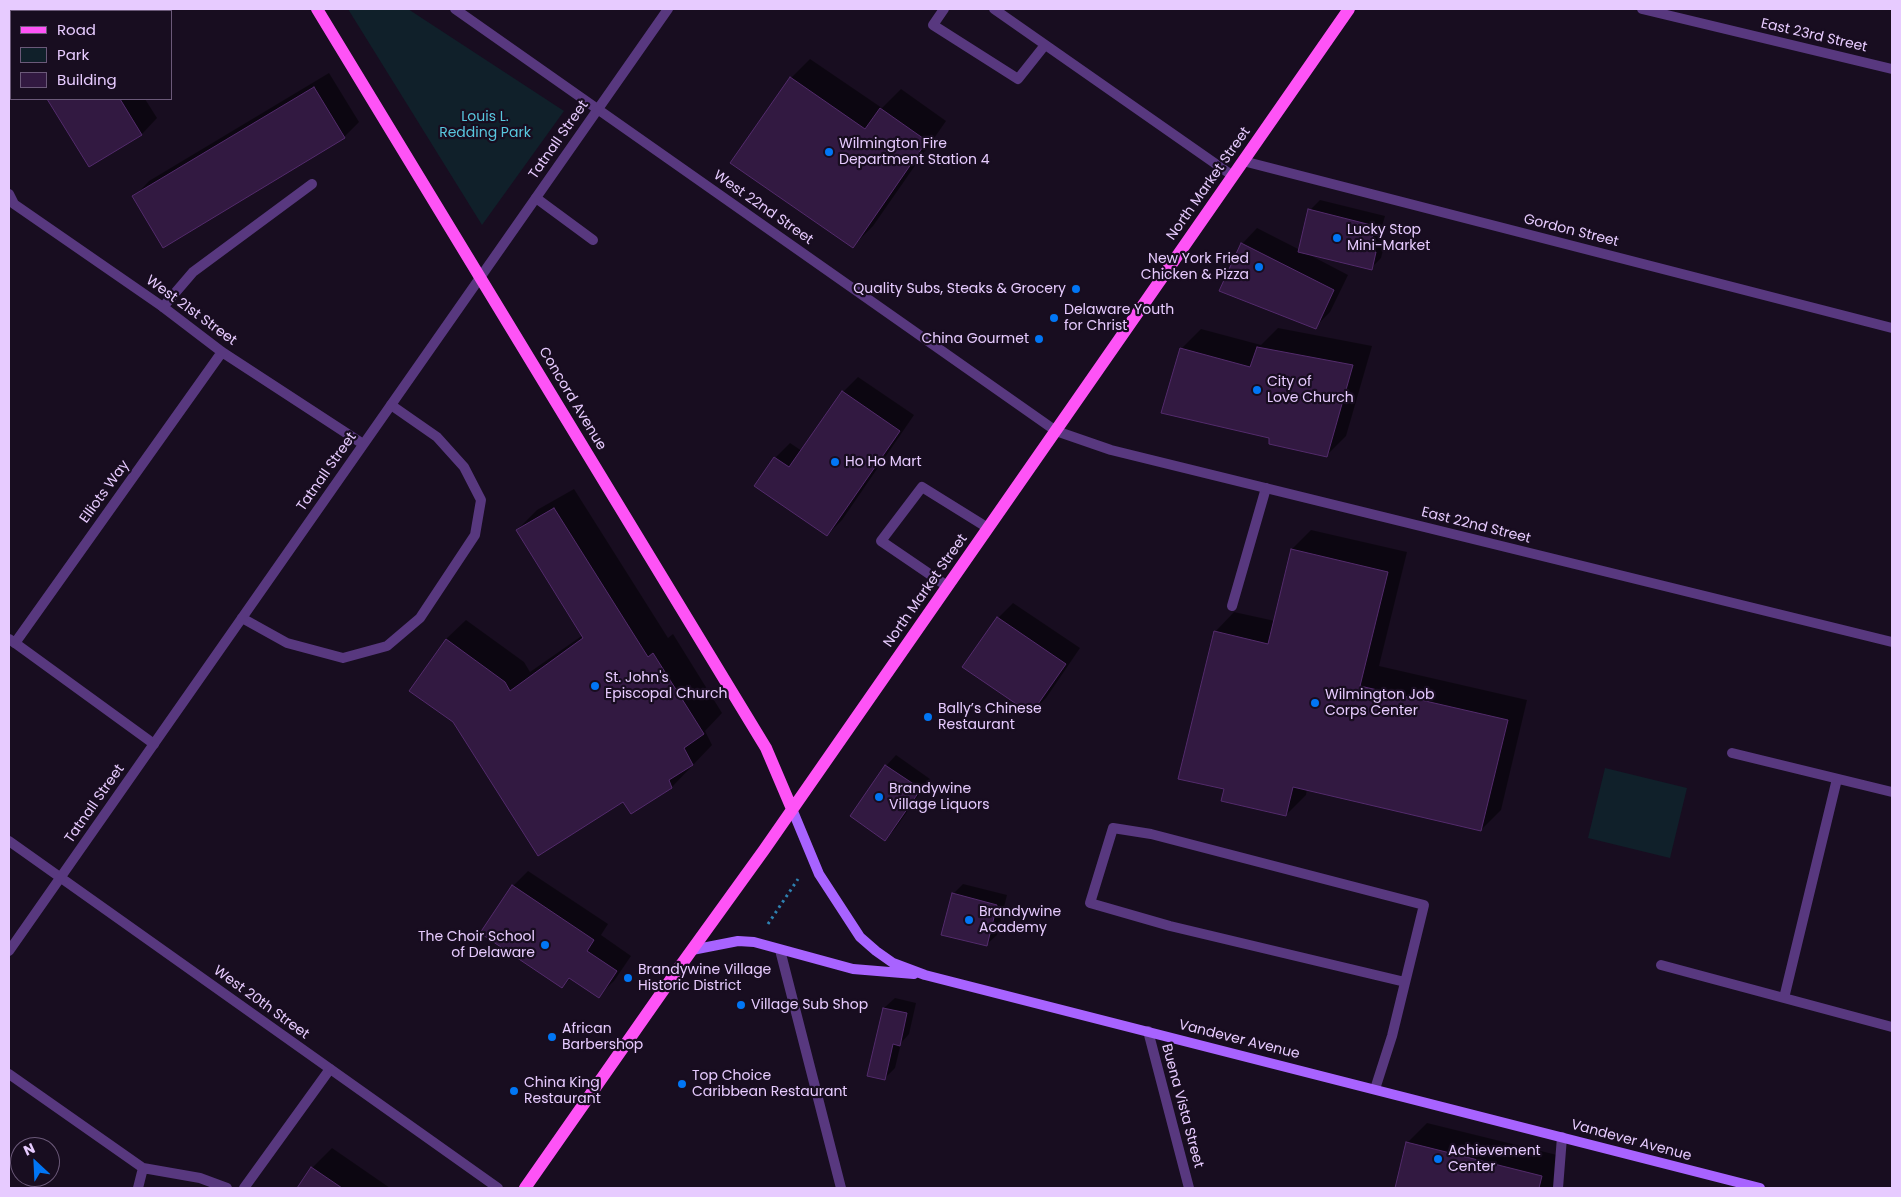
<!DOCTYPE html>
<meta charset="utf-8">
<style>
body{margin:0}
#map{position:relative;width:1901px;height:1197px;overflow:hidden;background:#180d20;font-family:Poppins,sans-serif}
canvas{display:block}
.frame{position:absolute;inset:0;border:10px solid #e7cbff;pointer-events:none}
.legend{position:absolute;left:10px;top:10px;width:162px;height:90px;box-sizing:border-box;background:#180d20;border:1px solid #6b5979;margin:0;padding:6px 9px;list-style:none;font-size:15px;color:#e7cbff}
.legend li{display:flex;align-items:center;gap:10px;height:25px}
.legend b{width:25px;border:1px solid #6b5979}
.north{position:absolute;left:10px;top:1137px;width:50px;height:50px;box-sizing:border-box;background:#180d20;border:1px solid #6b5979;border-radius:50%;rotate:335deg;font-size:14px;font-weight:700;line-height:20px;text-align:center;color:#e7cbff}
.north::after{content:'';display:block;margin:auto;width:18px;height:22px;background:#0176f5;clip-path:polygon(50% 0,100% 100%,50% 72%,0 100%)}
</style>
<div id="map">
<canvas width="1901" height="1197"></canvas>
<div class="frame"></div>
<ul class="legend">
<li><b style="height:6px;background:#fe53f6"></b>Road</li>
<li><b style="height:14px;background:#10202a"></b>Park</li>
<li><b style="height:14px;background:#321941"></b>Building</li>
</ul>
<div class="north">N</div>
</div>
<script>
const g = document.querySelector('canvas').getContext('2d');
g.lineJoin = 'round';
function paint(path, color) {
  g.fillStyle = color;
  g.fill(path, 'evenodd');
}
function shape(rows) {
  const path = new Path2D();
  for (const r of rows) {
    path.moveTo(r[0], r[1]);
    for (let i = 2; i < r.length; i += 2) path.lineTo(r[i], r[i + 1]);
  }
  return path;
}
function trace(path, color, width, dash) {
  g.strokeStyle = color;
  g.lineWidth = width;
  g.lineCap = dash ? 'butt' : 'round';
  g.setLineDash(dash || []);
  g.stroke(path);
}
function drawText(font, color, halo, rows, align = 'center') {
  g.font = font + ' Poppins,sans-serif';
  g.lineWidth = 4.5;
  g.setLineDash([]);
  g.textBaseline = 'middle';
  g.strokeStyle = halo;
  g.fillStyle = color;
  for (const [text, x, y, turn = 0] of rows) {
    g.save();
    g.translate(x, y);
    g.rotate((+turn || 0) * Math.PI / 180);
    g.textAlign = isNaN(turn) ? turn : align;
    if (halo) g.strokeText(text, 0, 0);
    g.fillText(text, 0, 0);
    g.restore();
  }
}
paint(shape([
 [348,9,408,9,564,111,482,225],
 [1605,768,1687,788,1670,858,1588,838]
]), '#10202a');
paint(shape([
 [30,9,89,9,91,11,26,11],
 [810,59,882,108,901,89,946,121,873,226,853,246,791,78],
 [329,73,359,122,344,137,134,197,149,181],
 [49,99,145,99,157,118,142,134,90,165],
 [1320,200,1385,216,1378,240,1385,242,1381,258,1371,268,1306,253,1348,275,1330,312,1315,327,1242,244,1257,228,1300,250,1310,210],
 [1278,328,1372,346,1346,436,1326,456,1270,437,1181,349,1201,329,1261,345],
 [858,377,914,415,842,520,827,535,775,458,790,443,802,451,843,392],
 [574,489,668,638,673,634,722,713,705,731,712,745,672,787,624,800,446,639,466,620,524,662,530,672,583,635,517,530,537,510],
 [1311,530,1407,552,1379,666,1527,700,1501,810,1481,830,1307,789,1306,795,1286,815,1225,788,1215,632,1234,612,1275,621,1292,549],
 [1013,603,1080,648,1046,698,1031,713,998,618],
 [896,755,930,779,895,829,885,839,852,816,886,766],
 [528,871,608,924,601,935,631,956,614,981,598,996,571,978,562,987,513,886],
 [963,884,1007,895,997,935,986,945,953,894],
 [895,998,916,1003,909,1034,901,1043,895,1068,885,1078,868,1075,884,1008],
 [1427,1123,1561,1156,1553,1188,1396,1188,1407,1143],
 [332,1148,390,1188,298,1188,312,1168]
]), '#0007');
const building = shape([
 [38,9,65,9,67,11,34,11,38,9],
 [11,25,11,41,9,37,9,27,11,25],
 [790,77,865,129,880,108,927,141,853,248,730,163,790,77],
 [314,87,345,138,163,248,132,196,314,87],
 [47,99,120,99,142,135,89,167,47,99],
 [1308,209,1375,226,1369,250,1376,252,1372,270,1298,252,1308,209],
 [1241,243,1334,290,1316,329,1219,291,1241,243],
 [1257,347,1353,365,1327,457,1269,444,1269,438,1161,413,1180,348,1250,367,1257,347],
 [842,391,900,431,827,536,754,486,774,457,789,467,842,391],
 [554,508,648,657,653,653,704,734,684,748,693,765,669,780,672,788,631,814,623,802,538,856,453,722,409,691,446,639,505,682,510,691,583,638,516,530,554,508],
 [1291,549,1388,572,1360,686,1508,720,1481,831,1293,787,1286,816,1221,801,1224,789,1178,779,1214,631,1268,644,1291,549],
 [997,617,1066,664,1031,714,962,667,997,617],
 [885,765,921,789,885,841,850,816,885,765],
 [512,885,594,940,587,951,617,971,599,998,569,978,562,988,480,933,512,885],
 [952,893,997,905,987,946,941,935,952,893],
 [883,1008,907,1013,900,1046,893,1044,885,1080,867,1076,883,1008],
 [1406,1142,1542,1176,1539,1188,1395,1188,1406,1142],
 [311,1167,342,1188,297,1188,311,1167]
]);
paint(building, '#321941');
trace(building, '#532b6c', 1);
trace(shape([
 [768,924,798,879]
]), '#2e81b1', 3, [2.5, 4]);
trace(shape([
 [944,9,933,25,1018,79,1045,45],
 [994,9,1233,176],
 [536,198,593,240],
 [163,307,193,272,312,184],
 [947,586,881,541,922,487,988,528],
 [1232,606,1266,488],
 [242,618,287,643,343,658,387,646,420,618,475,535,481,500,464,467,437,437,391,405],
 [15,643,154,744],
 [1732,753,1892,792],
 [1661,965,1892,1027],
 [1784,998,1837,779],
 [9,1074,143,1168,200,1178,227,1188],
 [1375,1089,1392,1036,1424,905,1151,834,1113,828,1090,903,1170,926,1405,982],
 [138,1188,143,1168],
 [244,1188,330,1069]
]), '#58387f', 10);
trace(shape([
 [455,9,1056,431,1111,450,1892,642],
 [1642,9,1892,69],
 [1243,161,1892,328],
 [9,194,14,204,163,307,222,352,363,444],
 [9,639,15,643,222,352],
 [9,841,498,1188],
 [780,950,841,1188],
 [9,951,668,9],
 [1148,1031,1189,1188],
 [1558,1188,1562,1137]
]), '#58387f', 10);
trace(shape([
 [792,809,819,874,860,937,876,951,893,963,925,975,1760,1188],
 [692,950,738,941,754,942,853,969,914,974]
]), '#a863ff', 10);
trace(shape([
 [317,9,766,748,792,809],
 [525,1188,681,965,764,850,1349,9]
]), '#fe53f6', 12);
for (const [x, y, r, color] of [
 [829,152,5,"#0176f5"],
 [1337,238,5,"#0176f5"],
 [1259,267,5,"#0176f5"],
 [1076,289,5,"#0176f5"],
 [1054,318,5,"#0176f5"],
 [1039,339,5,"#0176f5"],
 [1257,390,5,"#0176f5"],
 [835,462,5,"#0176f5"],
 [595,686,5,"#0176f5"],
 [1315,703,5,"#0176f5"],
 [928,717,5,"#0176f5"],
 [879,797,5,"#0176f5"],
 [969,920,5,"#0176f5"],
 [545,945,5,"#0176f5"],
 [628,978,5,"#0176f5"],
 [741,1005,5,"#0176f5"],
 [552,1037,5,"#0176f5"],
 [682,1084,5,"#0176f5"],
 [514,1091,5,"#0176f5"],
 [1438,1159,5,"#0176f5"]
]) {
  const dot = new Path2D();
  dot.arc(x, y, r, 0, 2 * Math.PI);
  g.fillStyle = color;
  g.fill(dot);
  trace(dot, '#180d20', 2);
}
drawText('14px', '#e7cbff', '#180d20', [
 ["East 23rd Street",1814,36,13],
 ["Tatnall Street",559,140,-55],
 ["North Market Street",1209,184,-55],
 ["West 22nd Street",763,208,35],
 ["Gordon Street",1571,231,14],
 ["West 21st Street",191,311,36],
 ["Concord Avenue",572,399,59],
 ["Tatnall Street",327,472,-55],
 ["Elliots Way",105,492,-54],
 ["East 22nd Street",1476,526,14],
 ["North Market Street",926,591,-55],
 ["Tatnall Street",95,804,-55],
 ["West 20th Street",261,1003,36],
 ["Vandever Avenue",1239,1040,14],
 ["Buena Vista Street",1182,1106,75],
 ["Vandever Avenue",1631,1141,15]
]);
drawText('14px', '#58c7de', '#180d20', [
 ["Louis L.",485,117],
 ["Redding Park",485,133]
]);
drawText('14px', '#e7cbff', '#180d20', [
 ["Wilmington Fire",839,144],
 ["Department Station 4",839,160],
 ["Lucky Stop",1347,230],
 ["Mini-Market",1347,246],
 ["New York Fried",1249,259,"right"],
 ["Chicken & Pizza",1249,275,"right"],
 ["Quality Subs, Steaks & Grocery",1066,289,"right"],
 ["Delaware Youth",1064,310],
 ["for Christ",1064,326],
 ["China Gourmet",1029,339,"right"],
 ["City of",1267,382],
 ["Love Church",1267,398],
 ["Ho Ho Mart",845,462],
 ["St. John's",605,678],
 ["Episcopal Church",605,694],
 ["Wilmington Job",1325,695],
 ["Corps Center",1325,711],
 ["Bally’s Chinese",938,709],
 ["Restaurant",938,725],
 ["Brandywine",889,789],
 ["Village Liquors",889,805],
 ["Brandywine",979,912],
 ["Academy",979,928],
 ["The Choir School",535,937,"right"],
 ["of Delaware",535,953,"right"],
 ["Brandywine Village",638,970],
 ["Historic District",638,986],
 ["Village Sub Shop",751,1005],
 ["African",562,1029],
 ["Barbershop",562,1045],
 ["Top Choice",692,1076],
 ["Caribbean Restaurant",692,1092],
 ["China King",524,1083],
 ["Restaurant",524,1099],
 ["Achievement",1448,1151],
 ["Center",1448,1167]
], 'left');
</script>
